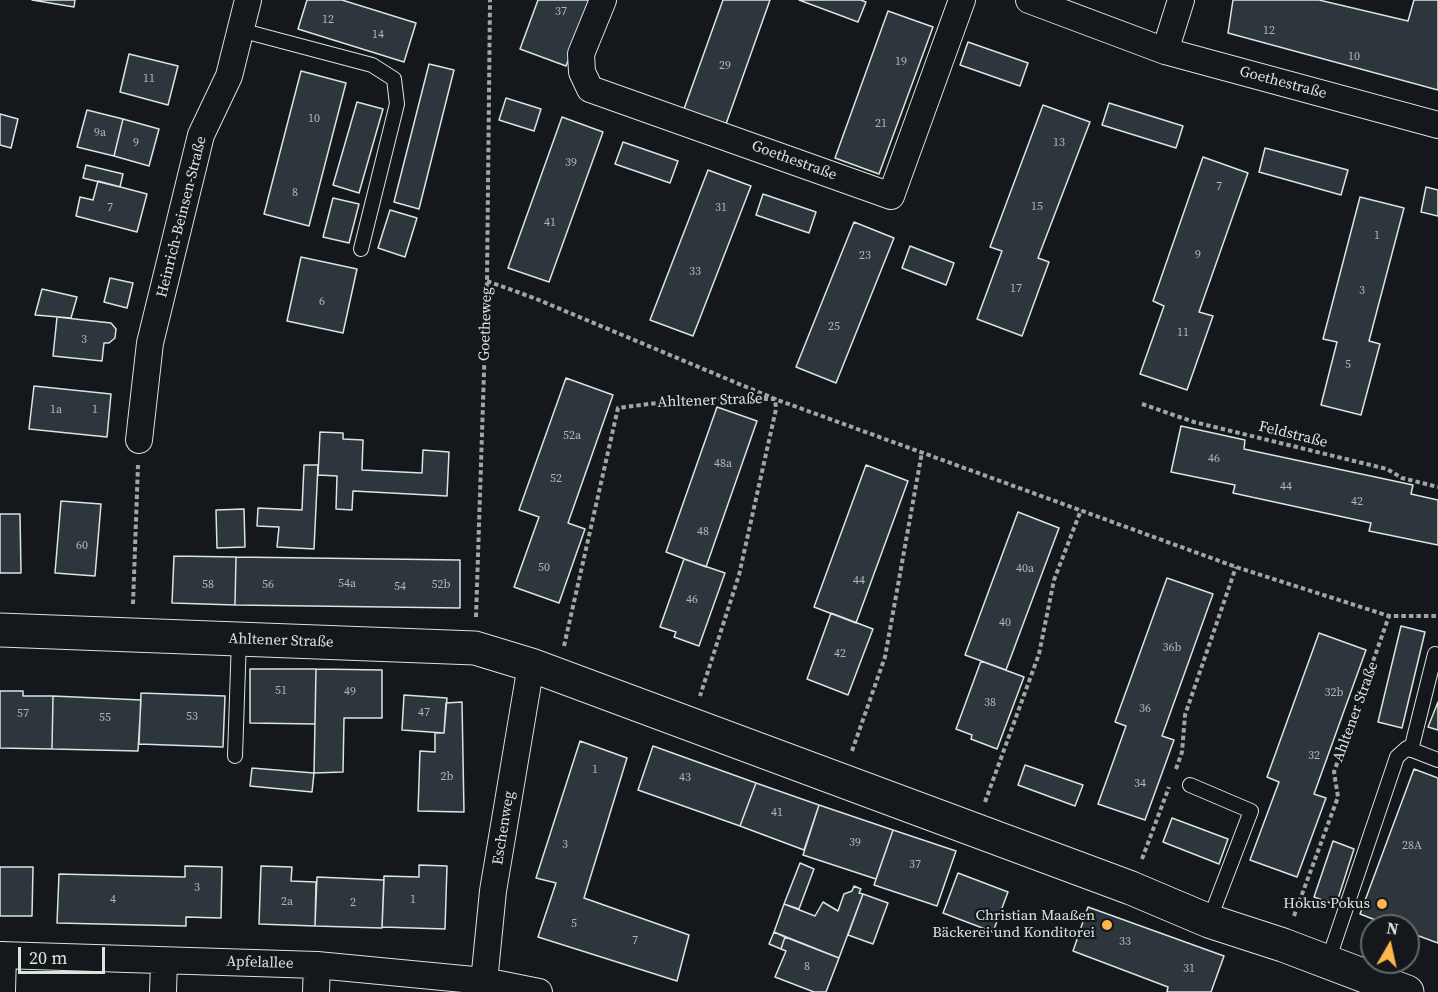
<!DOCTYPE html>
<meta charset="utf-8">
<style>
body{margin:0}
#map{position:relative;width:1438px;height:992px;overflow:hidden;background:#14181c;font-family:"Source Serif 4",serif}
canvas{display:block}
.north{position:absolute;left:1360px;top:914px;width:60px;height:60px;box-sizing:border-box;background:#14181c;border:2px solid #626a69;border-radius:50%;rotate:9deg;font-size:16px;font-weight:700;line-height:24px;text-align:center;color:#d8e6dc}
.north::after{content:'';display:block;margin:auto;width:21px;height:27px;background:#ffb74d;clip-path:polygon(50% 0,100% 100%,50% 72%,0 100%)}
.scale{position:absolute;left:18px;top:947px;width:87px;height:27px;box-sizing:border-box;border:3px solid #d8e6dc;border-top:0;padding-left:8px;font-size:18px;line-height:21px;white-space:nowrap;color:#d8e6dc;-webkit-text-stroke:4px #14181c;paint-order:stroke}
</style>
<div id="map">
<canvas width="1438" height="992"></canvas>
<div class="north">N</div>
<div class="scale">20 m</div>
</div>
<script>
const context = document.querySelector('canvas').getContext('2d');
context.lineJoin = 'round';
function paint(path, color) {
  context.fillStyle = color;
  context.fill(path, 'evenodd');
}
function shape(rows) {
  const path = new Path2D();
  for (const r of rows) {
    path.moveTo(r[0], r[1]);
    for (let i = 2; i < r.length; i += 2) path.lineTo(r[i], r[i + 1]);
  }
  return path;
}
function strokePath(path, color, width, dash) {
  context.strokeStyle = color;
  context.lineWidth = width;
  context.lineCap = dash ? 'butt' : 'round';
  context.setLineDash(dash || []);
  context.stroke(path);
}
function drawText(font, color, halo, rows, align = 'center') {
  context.font = font + ' "Source Serif 4",serif';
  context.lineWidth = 4.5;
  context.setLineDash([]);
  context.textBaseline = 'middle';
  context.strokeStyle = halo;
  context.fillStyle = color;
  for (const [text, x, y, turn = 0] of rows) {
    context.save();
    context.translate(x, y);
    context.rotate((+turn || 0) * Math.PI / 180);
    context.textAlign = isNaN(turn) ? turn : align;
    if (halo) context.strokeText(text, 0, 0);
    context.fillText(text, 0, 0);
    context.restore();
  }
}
const building = shape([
 [32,0,75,0,74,7,32,0],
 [307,0,342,0,416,23,404,62,298,29,307,0],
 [538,0,591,0,566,66,520,49,538,0],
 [723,0,770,0,726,124,684,109,723,0],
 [799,0,861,0,866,2,858,22,799,0],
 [1233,0,1319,0,1408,21,1414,0,1438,0,1438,90,1228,33,1233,0],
 [888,11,933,27,879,174,835,158,888,11],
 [968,42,1028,63,1020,86,960,65,968,42],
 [129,54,178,66,168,105,120,92,129,54],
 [429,64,454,70,419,209,394,202,429,64],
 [301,71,346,83,309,226,264,214,301,71],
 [506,98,541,109,534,131,499,120,506,98],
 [357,102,383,109,359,193,333,185,357,102],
 [1109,103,1183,126,1176,148,1102,125,1109,103],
 [1043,105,1090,122,1038,258,1049,262,1022,336,977,319,1002,251,990,247,1043,105],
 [87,110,123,119,114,156,77,147,87,110],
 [0,114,18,119,11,148,0,145,0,114],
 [562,117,603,132,549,282,508,268,562,117],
 [123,119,159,129,149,166,114,156,123,119],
 [623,142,678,161,670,183,615,164,623,142],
 [1265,148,1348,170,1341,195,1259,172,1265,148],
 [1203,157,1248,173,1199,312,1213,316,1187,390,1140,374,1164,306,1153,301,1203,157],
 [86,165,123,174,120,187,83,178,86,165],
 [708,170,751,186,693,336,650,320,708,170],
 [98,181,147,194,137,232,76,216,80,197,93,200,98,181],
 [1426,187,1438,190,1438,216,1421,212,1426,187],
 [763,194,816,212,809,233,756,215,763,194],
 [1360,197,1404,208,1369,341,1380,344,1361,415,1321,405,1337,342,1323,339,1360,197],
 [333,198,359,204,349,243,323,237,333,198],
 [390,210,417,218,405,257,378,248,390,210],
 [854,222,894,238,836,383,796,367,854,222],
 [910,246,954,263,946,285,902,268,910,246],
 [301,257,357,269,343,333,287,321,301,257],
 [110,278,133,283,127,308,104,302,110,278],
 [42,289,77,297,71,318,35,315,42,289],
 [57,317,111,323,116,329,115,338,109,343,104,343,102,361,53,356,57,317],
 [566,378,613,395,568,523,585,529,559,603,514,587,539,517,519,510,566,378],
 [34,386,111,394,107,437,29,429,34,386],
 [717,407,757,421,706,567,666,552,717,407],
 [1181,426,1245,440,1244,449,1413,485,1411,494,1438,500,1438,545,1369,531,1371,523,1233,493,1235,485,1171,472,1181,426],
 [320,432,343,433,343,439,363,440,362,470,422,473,423,450,449,452,447,496,353,491,352,510,336,509,337,476,318,475,320,432],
 [304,465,318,465,314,549,277,547,279,527,257,526,258,508,302,510,304,465],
 [866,465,908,481,856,623,814,607,866,465],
 [61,501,101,504,95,576,55,573,61,501],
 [244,509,245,547,217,548,216,510,244,509],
 [1018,512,1059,528,1006,670,965,655,1018,512],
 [0,514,20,514,21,573,0,573,0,514],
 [174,556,236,557,235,605,172,603,174,556],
 [236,557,460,560,460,608,235,605,236,557],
 [684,559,725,573,699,646,674,637,676,632,660,627,684,559],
 [1167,578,1213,594,1162,736,1174,740,1145,820,1098,804,1126,726,1115,722,1167,578],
 [831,613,873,629,848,695,807,679,831,613],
 [1401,626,1425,632,1402,728,1378,722,1401,626],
 [1319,633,1366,650,1314,794,1326,798,1297,877,1250,860,1279,782,1267,777,1319,633],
 [981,661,1024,677,997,749,971,739,972,735,956,729,981,661],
 [250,669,316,669,315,724,250,723,250,669],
 [316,669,382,670,382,718,344,718,343,772,314,773,316,669],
 [0,691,23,691,23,696,53,696,52,749,0,748,0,691],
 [141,693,225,696,223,747,139,744,141,693],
 [404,695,447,698,444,733,402,730,404,695],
 [53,696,141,700,138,751,52,749,53,696],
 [462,702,464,812,418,811,420,751,435,752,435,733,444,733,446,703,462,702],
 [1438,702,1438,730,1428,727,1438,702],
 [580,741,627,758,584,898,689,935,677,981,538,937,556,883,536,878,580,741],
 [653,746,756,783,740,826,638,790,653,746],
 [1025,765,1083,785,1075,806,1018,785,1025,765],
 [252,768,314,773,312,792,250,786,252,768],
 [1414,769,1438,778,1438,943,1408,932,1408,926,1391,926,1360,914,1414,769],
 [756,783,819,805,804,850,740,826,756,783],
 [819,805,893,830,876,879,803,855,819,805],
 [1172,818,1228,839,1219,864,1163,842,1172,818],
 [893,830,956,851,937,906,874,885,893,830],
 [1333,841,1354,849,1336,905,1314,897,1333,841],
 [800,863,814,869,799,909,784,904,800,863],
 [419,865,447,866,445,929,382,927,384,876,419,877,419,865],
 [185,866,222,867,221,918,186,917,186,926,57,923,59,874,185,877,185,866],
 [261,866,292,867,291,881,316,882,315,926,259,924,261,866],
 [0,867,33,867,32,916,0,916,0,867],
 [958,873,1008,892,993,932,943,913,958,873],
 [317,877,384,880,382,928,315,926,317,877],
 [854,886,861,889,859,893,863,894,839,958,774,932,784,904,815,916,823,902,838,911,844,894,852,891,854,886],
 [863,894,888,903,873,944,848,935,863,894],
 [1088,907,1224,956,1211,992,1167,992,1168,987,1073,951,1088,907],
 [774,932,785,937,781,949,769,944,774,932],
 [785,937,839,958,826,992,814,992,775,977,786,951,781,949,785,937]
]);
const path = shape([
 [487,281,534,298,775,399,1236,567,1389,616,1438,616],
 [1142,404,1194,422,1387,469,1402,478,1438,487],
 [133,604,138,465],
 [476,617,487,281,490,0],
 [564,646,618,408,680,400,775,399,776,409,739,575,700,696],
 [852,751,885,657,922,452],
 [1176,769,1182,752,1185,715,1236,567],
 [985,802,1039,654,1054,580,1081,510],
 [1142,859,1169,787],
 [1294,916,1338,797,1334,772,1389,616]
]);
const service = shape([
 [240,30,372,65,394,79,397,104,361,249],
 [1411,750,1435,654],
 [235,756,239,639],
 [1190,785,1251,811,1209,921],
 [1328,961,1397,757,1407,748,1438,760]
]);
const minor = shape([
 [603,0,581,54,582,72,590,89,891,196,962,0],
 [1029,0,1165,51,1438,125],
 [1165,51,1181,0],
 [139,440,150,343,201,135,229,76,248,0],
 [0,955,317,965,484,981,539,992],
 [2,992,3,955],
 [163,992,164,961],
 [316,992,317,965],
 [483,992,493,891,531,665]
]);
const secondary = shape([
 [0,630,475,648,531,665,1131,888,1209,921,1283,945,1407,992]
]);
const markers = [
 [1382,904,6,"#ffb74d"],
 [1107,925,6,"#ffb74d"]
];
const numberNames = [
 ["37",561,12],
 ["12",328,20],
 ["12",1269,31],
 ["14",378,35],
 ["10",1354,57],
 ["19",901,62],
 ["29",725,66],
 ["11",149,79],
 ["10",314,119],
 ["21",881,124],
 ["9a",100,133],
 ["9",136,143],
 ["13",1059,143],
 ["39",571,163],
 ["7",1219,187],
 ["8",295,193],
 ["15",1037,207],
 ["7",110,208],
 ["31",721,208],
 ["41",550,223],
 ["1",1377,236],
 ["9",1198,255],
 ["23",865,256],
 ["33",695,272],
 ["17",1016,289],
 ["3",1362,291],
 ["6",322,302],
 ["25",834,327],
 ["11",1183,333],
 ["3",84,340],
 ["5",1348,365],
 ["1a",56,410],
 ["1",95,410],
 ["52a",572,436],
 ["46",1214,459],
 ["48a",723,464],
 ["52",556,479],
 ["44",1286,487],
 ["42",1357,502],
 ["48",703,532],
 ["60",82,546],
 ["50",544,568],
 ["40a",1025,569],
 ["44",859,581],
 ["54a",347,584],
 ["58",208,585],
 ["56",268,585],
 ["52b",441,585],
 ["54",400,587],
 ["46",692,600],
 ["40",1005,623],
 ["36b",1172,648],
 ["42",840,654],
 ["51",281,691],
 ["49",350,692],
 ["32b",1334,693],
 ["38",990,703],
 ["36",1145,709],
 ["47",424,713],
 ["57",23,714],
 ["53",192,717],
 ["55",105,718],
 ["32",1314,756],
 ["1",595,770],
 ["2b",447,777],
 ["43",685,778],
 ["34",1140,784],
 ["41",777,813],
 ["39",855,843],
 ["3",565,845],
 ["28A",1412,846],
 ["37",915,865],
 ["3",197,888],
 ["4",113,900],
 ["1",413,900],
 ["2a",287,902],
 ["2",353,903],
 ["5",574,924],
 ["7",635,941],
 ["33",1125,942],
 ["8",807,967],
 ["31",1189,969]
];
const streetNames = [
 ["Goethestraße",1283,83,15],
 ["Goethestraße",794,161,20],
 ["Heinrich-Beinsen-Straße",182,217,-76],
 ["Goetheweg",486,324,-88],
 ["Ahltener Straße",710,401,-2],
 ["Feldstraße",1293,435,14],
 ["Ahltener Straße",281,641,2],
 ["Ahltener Straße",1356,712,-70],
 ["Eschenweg",504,828,-81],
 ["Apfelallee",260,963,2]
];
const poiNames = [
 ["Hokus Pokus",1370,904],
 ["Christian Maaßen",1095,916],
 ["Bäckerei und Konditorei",1095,933]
];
paint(building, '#2c363c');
strokePath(building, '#d8e6dc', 1.5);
strokePath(service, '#d8e6dc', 16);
strokePath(minor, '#d8e6dc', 28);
strokePath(secondary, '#d8e6dc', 35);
strokePath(path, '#9da8a2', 4, [4.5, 3]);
strokePath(service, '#14181c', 14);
strokePath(minor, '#14181c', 26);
strokePath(secondary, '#14181c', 33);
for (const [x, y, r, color] of markers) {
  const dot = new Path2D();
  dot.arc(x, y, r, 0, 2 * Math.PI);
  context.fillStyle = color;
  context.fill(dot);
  strokePath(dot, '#14181c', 2);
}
drawText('12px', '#adbab4', null, numberNames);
drawText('15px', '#d8e6dc', '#14181c', streetNames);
drawText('15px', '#d8e6dc', '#14181c', poiNames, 'right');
</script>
